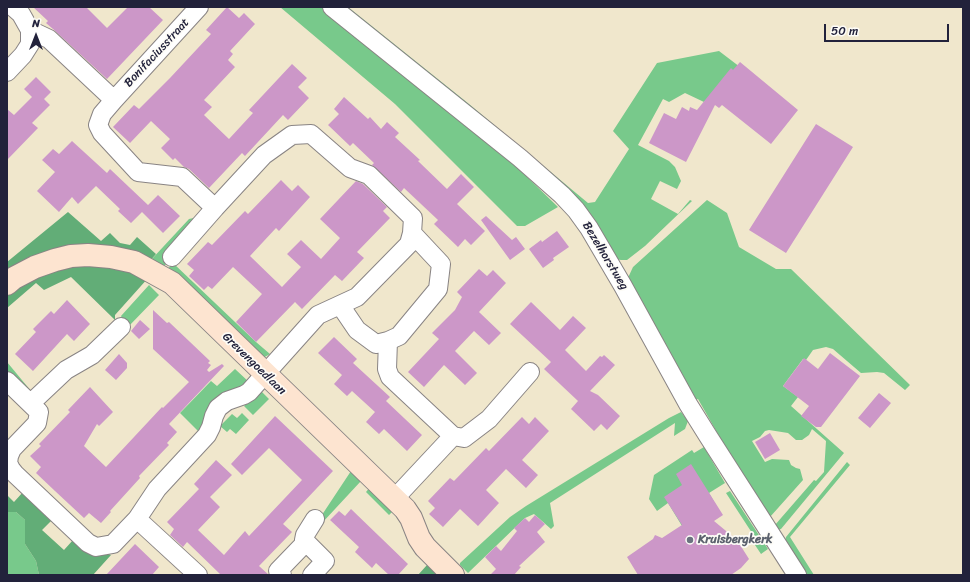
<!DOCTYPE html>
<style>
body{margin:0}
#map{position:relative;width:970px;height:582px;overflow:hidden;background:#f0e7cc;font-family:Sriracha,sans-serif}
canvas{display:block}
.frame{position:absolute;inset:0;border:8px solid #22223b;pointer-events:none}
.north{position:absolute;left:16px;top:16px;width:40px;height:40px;-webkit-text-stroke:3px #fdfcf7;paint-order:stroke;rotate:0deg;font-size:11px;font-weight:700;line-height:16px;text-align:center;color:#22223b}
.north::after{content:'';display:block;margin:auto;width:14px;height:18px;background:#22223b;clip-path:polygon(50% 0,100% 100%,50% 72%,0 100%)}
.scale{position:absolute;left:824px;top:24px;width:125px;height:18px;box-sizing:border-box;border:2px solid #22223b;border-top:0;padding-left:5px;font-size:12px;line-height:14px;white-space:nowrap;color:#22223b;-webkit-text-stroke:3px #fdfcf7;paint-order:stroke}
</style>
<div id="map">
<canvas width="970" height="582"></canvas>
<div class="frame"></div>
<div class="north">N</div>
<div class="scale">50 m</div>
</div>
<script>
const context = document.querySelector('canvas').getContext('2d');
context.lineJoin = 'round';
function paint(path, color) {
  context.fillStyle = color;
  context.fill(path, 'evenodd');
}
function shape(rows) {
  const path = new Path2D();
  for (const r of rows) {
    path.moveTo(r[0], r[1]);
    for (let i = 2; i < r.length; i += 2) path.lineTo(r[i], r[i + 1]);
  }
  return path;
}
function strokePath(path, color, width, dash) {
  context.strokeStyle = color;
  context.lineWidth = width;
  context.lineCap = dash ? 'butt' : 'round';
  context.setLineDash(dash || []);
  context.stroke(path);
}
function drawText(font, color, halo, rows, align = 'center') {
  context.font = font + ' Sriracha,sans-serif';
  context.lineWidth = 3.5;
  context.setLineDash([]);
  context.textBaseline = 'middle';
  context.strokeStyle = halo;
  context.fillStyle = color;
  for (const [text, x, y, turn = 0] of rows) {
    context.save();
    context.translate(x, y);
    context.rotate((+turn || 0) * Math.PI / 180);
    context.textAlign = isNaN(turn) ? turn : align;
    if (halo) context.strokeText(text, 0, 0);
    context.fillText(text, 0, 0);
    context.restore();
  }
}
const green = shape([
 [280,7,323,7,466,124,522,172,558,207,525,226,517,226,395,104],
 [342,7,348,7,469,104,588,203,595,202,629,149,613,131,657,63,719,51,740,67,704,102,685,93,669,102,663,99,638,145,669,161,675,167,681,181,677,189,660,181,651,199,678,214,690,200,692,201,645,246,627,260,621,260,615,259,592,220],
 [707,200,727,213,739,247,776,269,791,269,910,385,905,390,884,373,877,372,861,373,833,349,826,347,813,350,806,360,803,359,783,386,798,397,791,406,844,453,781,529,775,531,775,525,814,480,816,481,824,472,826,441,812,429,809,435,802,440,796,440,788,433,769,430,765,431,760,437,752,441,765,462,772,459,789,460,791,465,796,468,800,469,803,480,770,517,719,436,698,399,693,401,627,280,633,267],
 [198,217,170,260,162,268,150,261,189,219],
 [173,263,256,342,270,354,263,358,166,271],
 [149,285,159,295,127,328,121,316],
 [7,362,31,391,22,389,7,371],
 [235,369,249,382,198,431,180,413,211,381,217,386],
 [260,390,269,399,253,415,244,406],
 [681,412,688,421,685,429,674,436,675,423,550,503,554,526,551,529,534,514,525,518,468,573,460,565,460,563,510,517,526,506,669,418],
 [242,413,249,420,236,434,230,429,227,432,220,426,232,414,237,418],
 [704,447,725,483,709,493,717,507,682,526,668,503,657,511,649,499,654,475,692,450,694,453],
 [847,462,850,465,790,537,814,575,805,575,784,544,786,537],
 [351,471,361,481,309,537,308,536],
 [371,486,395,509,389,515,366,492],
 [730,491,768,549,761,554,751,539,754,536,726,493],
 [7,512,16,512,25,520,25,544,36,561,39,575,7,575]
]);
const forest = shape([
 [68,212,101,241,110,233,120,243,130,245,137,237,156,254,150,261,131,253,7,276,7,262],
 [89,261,149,277,115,315,115,320,71,277,44,290,36,283,7,308,7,293,34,276],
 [23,492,52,520,42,530,64,550,73,540,111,555,93,575,39,575,36,561,25,544,25,520,16,512,7,512,7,495,14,502],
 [427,565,439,575,418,575]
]);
const building = shape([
 [33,7,86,7,107,28,128,7,149,7,163,20,107,79,53,29,46,23,48,21],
 [227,7,239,18,244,13,255,24,230,51,233,54,228,60,235,67,204,100,212,107,204,115,229,139,253,113,249,110,292,64,307,78,298,87,309,98,288,120,283,115,245,156,242,153,209,188,189,169,184,167,175,158,173,160,161,148,170,139,151,121,130,143,113,127,134,105,139,109,170,78,211,34,206,30],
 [740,62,798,110,771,144,722,105,719,108,715,105,686,162,649,143,664,113,676,119,682,107,689,111,690,107,697,110,731,68,733,70],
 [36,77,51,92,44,99,50,105,32,123,38,128,7,160,7,109,14,115,32,97,24,89],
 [344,97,368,119,370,117,381,129,387,122,399,133,395,137,420,160,418,161,447,189,461,174,474,187,457,204,485,231,471,245,465,239,458,247,434,224,438,220,404,188,401,192,372,165,374,163,353,143,350,146,328,125,339,114,334,109],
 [816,124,853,147,786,253,749,230],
 [72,141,107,173,110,169,148,205,158,195,180,216,163,233,142,212,131,223,118,211,120,209,96,186,78,204,72,197,59,212,37,191,55,172,42,160,53,149,59,154],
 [281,180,292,191,298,185,310,197,279,231,276,228,250,256,282,287,301,267,287,254,301,240,321,259,340,238,320,219,356,181,363,184,387,207,383,211,390,218,357,252,364,258,342,281,335,275,302,309,295,302,256,342,236,322,262,294,233,267,212,289,208,286,204,290,189,276,194,270,187,264,208,242,212,245,245,211,248,214],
 [486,216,512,240,516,237,525,249,510,260,481,220],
 [557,231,569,247,553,258,554,260,543,268,529,249,541,240,542,242],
 [479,269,487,276,493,270,506,283,479,312,501,333,489,345,474,331,455,351,477,373,465,385,444,365,424,387,408,372,439,339,432,333,455,310,462,297,457,292],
 [67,300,90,324,74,341,67,334,33,371,15,354,36,332,33,329,51,311,54,314],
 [531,302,560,330,573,316,586,328,565,350,586,371,600,356,602,357,604,355,615,365,590,391,598,395,620,416,607,430,601,424,594,431,571,409,578,401,544,369,551,362,510,324],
 [153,310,167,323,169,322,210,361,208,363,211,365,207,370,209,372,222,364,224,366,169,424,177,432,167,443,169,445,139,476,140,478,110,511,111,512,101,523,89,513,84,518,55,491,36,473,41,467,30,456,41,446,39,444,70,412,68,410,90,387,113,412,99,426,97,424,84,446,106,467,162,407,163,408,189,382,153,349],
 [140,320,150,329,139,339,131,331],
 [334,337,357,359,353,363,390,397,386,401,422,435,407,451,384,429,379,434,366,422,375,412,352,391,347,396,334,384,342,375,318,353],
 [830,353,860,376,821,427,816,427,801,416,809,406,783,386,804,358,818,369],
 [119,354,127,363,127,368,116,380,105,370],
 [879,393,891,403,870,428,858,418],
 [275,416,333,471,283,524,292,532,259,566,269,575,221,575,187,542,183,547,170,535,174,529,167,522,199,489,194,484,216,460,232,475,210,497,220,507,198,530,224,555,245,531,249,536,302,480,269,448,242,475,231,464],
 [522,417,529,424,535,417,549,431,522,460,538,475,526,488,506,469,486,490,499,503,478,526,460,509,443,527,429,514,435,508,428,501,450,478,454,481,486,448,489,451],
 [770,433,780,450,765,459,755,442],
 [691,464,723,515,714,521,737,540,749,559,741,568,731,575,638,575,627,557,653,539,655,535,662,538,682,525,664,497,682,485,676,474],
 [351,509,408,564,398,575,389,575,376,563,372,568,355,552,359,547,330,520,339,511,345,516],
 [535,515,545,524,537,532,545,542,519,566,521,567,514,575,490,575,496,569,485,557,496,546,501,551,517,531,514,528,525,518,529,522],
 [135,544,159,567,152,575,106,575]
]);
const street = shape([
 [13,7,21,14,30,30,49,39,114,100,102,114,98,125,102,133,138,172,182,177,215,208,172,257],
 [332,7,520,158,562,195,576,210,589,228,623,286,688,404,708,436,797,575],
 [7,72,23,55,30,44,30,30],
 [114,100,199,7],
 [215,208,264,155,292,135,311,134,350,168,369,175,413,218,412,233,441,264,438,289,399,336,388,341,387,369,390,377,453,436,395,498],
 [340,305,357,330,376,344,388,341],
 [7,381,39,412,37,423,12,449,9,456,8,463,11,469,15,474,88,543,96,547,113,544,137,519,157,489,207,435,211,427,214,416,218,408,227,401,244,395,249,392,318,315,357,297,409,244,412,233],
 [31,403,66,370,92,355,121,327],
 [453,436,464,438,489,419,530,372],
 [137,519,198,575],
 [282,575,278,571,306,542],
 [312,575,325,561,304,540,305,535,315,519]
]);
const secondary = shape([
 [7,284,14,278,35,267,55,260,71,256,88,255,111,257,134,262,172,283,405,509,411,518,419,538,425,547,453,575]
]);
const markers = [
 [690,540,4,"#6b7280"]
];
const streetNames = [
 ["Bonifaciusstraat",157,53,-47],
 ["Bezelhorstweg",605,256,59],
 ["Grevengoedlaan",254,364,44]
];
const worshipNames = [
 ["Kruisbergkerk",698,540]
];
paint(green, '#78c98b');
paint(forest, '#62ad77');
paint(building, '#cc97c8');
strokePath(street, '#898484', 20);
strokePath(secondary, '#898484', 24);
strokePath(street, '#fff', 18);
strokePath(secondary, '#fde4d0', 22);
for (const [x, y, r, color] of markers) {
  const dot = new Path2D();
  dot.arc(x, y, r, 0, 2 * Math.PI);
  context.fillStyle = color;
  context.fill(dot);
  strokePath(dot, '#fdfcf7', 1.5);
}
drawText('12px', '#22223b', '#fdfcf7', streetNames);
drawText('bold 12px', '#5b616d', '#fdfcf7', worshipNames, 'left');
</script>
